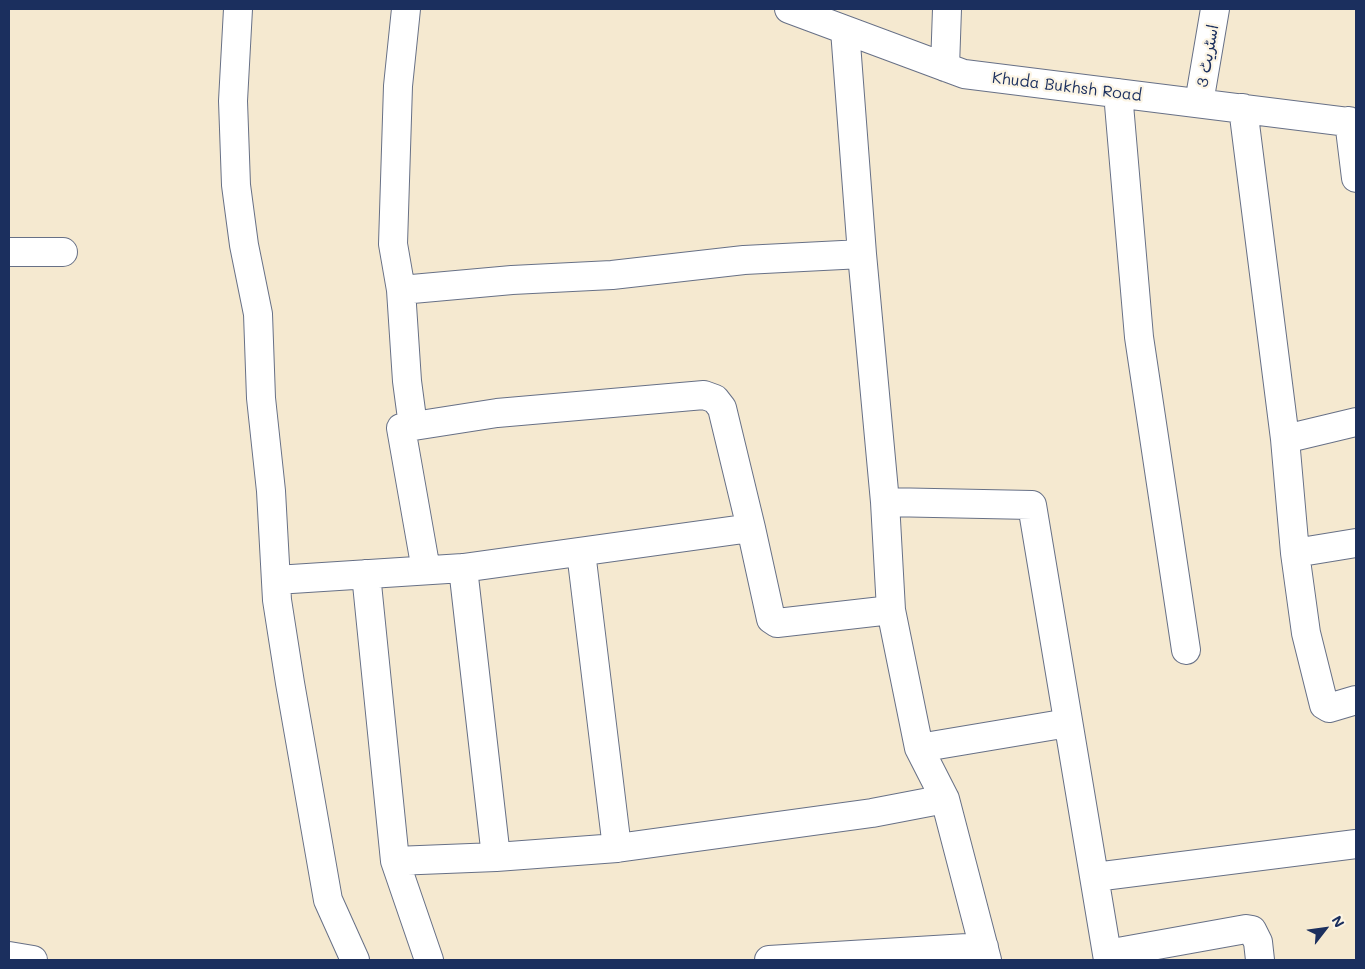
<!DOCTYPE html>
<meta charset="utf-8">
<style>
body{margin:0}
#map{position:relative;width:1365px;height:969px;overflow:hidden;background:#f5e9d0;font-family:Mali,sans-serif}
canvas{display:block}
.frame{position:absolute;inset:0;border:10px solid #1b2f5e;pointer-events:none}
.north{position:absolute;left:1300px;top:904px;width:50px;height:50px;-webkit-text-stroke:4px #fcf5e5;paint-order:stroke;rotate:60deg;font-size:14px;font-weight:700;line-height:20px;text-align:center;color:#1b2f5e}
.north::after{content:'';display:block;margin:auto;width:18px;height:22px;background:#1b2f5e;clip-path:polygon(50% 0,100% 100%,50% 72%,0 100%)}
</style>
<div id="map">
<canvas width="1365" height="969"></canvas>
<div class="frame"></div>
<div class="north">N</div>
</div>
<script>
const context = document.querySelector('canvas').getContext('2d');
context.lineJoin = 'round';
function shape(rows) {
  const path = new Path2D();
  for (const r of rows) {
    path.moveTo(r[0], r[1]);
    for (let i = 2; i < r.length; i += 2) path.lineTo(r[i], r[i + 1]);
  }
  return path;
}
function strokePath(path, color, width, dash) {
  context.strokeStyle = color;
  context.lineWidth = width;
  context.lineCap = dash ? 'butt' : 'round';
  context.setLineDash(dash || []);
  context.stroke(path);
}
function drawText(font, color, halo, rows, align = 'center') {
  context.font = font + ' Mali,"Playpen Sans Arabic",sans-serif';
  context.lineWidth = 4.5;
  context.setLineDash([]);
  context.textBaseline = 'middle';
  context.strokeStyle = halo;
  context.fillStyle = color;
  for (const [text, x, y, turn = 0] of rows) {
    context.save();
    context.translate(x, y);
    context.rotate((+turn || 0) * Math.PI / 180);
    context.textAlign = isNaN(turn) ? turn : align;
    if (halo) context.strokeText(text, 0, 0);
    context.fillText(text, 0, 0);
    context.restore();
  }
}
const minor = shape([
 [238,9,233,101,236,185,244,245,258,314,261,398,271,491,277,600,290,683,328,900,355,960],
 [406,9,398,86,393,244,401,290,407,381,413,426],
 [789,9,964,74,1356,123],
 [845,30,862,254,885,502,891,610,919,748,945,799,987,960],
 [945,67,947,9],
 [1118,93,1139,337,1186,650],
 [1199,103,1215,9],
 [1243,108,1285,439,1295,553,1306,633,1324,705,1329,708,1356,700],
 [1349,121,1356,178],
 [9,252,63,252],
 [401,290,512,280,612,275,744,260,862,254],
 [1285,439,1356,422],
 [885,502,1032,505,1108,960],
 [581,552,617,848],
 [1295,553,1356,543],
 [463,568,496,857],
 [426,570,401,428,497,413,704,395,715,399,722,408,751,528,771,619,777,623,891,610],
 [366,574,395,861,429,960],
 [276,580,463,568,751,528],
 [919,748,1068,723],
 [395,861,496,857,617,848,872,813,945,799],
 [1095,877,1356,844],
 [1107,954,1246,929,1252,930,1258,942,1260,960],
 [9,956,33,960],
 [769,960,984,947]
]);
const streetNames = [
 ["اسٹریٹ 3",1208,56,-80],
 ["Khuda Bukhsh Road",1067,87,7]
];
strokePath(minor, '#677086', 30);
strokePath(minor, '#fff', 28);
drawText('16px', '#1b2f5e', '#fcf5e5', streetNames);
</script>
